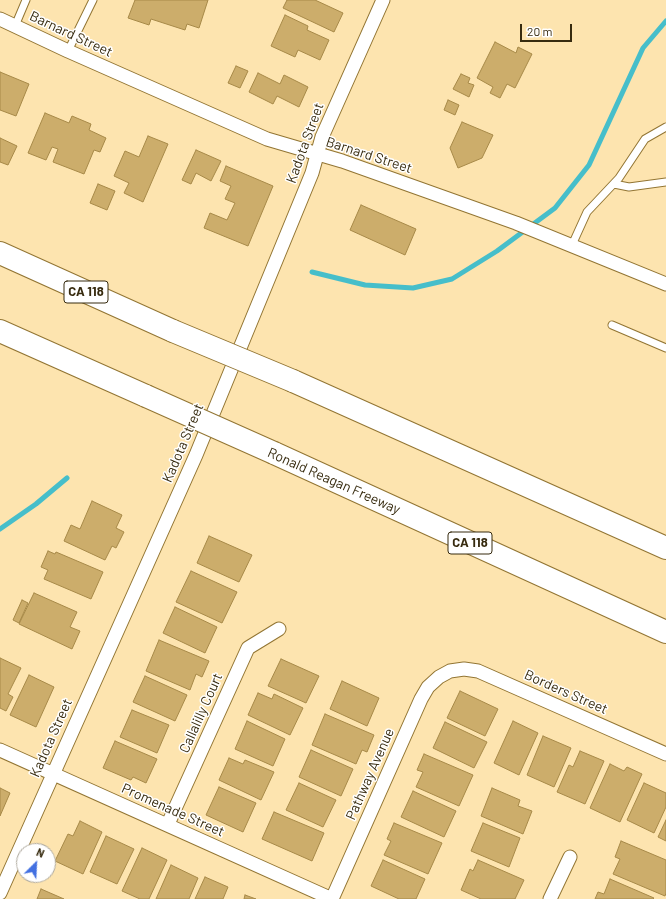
<!DOCTYPE html>
<style>
body{margin:0}
#map{position:relative;width:666px;height:899px;overflow:hidden;background:#fde4af;font-family:Barlow,sans-serif}
canvas{display:block}
.north{position:absolute;left:16px;top:843px;width:40px;height:40px;box-sizing:border-box;background:#fff;border:1px solid #afaa9f;border-radius:50%;rotate:24deg;font-size:11px;font-weight:700;line-height:16px;text-align:center;color:#372b0f}
.north::after{content:'';display:block;margin:auto;width:14px;height:18px;background:#4270e1;clip-path:polygon(50% 0,100% 100%,50% 72%,0 100%)}
.scale{position:absolute;left:520px;top:24px;width:52px;height:18px;box-sizing:border-box;border:2px solid #372b0f;border-top:0;padding-left:5px;font-size:12px;line-height:14px;white-space:nowrap;color:#372b0f;-webkit-text-stroke:3px #fff;paint-order:stroke}
</style>
<div id="map">
<canvas width="666" height="899"></canvas>
<div class="north">N</div>
<div class="scale">20 m</div>
</div>
<script>
const context = document.querySelector('canvas').getContext('2d');
context.lineJoin = 'round';
function shape(rows) {
  const path = new Path2D();
  for (const r of rows) {
    path.moveTo(r[0], r[1]);
    for (let i = 2; i < r.length; i += 2) path.lineTo(r[i], r[i + 1]);
  }
  return path;
}
function strokePath(path, color, width, dash) {
  context.strokeStyle = color;
  context.lineWidth = width;
  context.lineCap = dash ? 'butt' : 'round';
  context.setLineDash(dash || []);
  context.stroke(path);
}
function paint(path, color) {
  context.fillStyle = color;
  context.fill(path, 'evenodd');
}
function drawText(font, color, halo, rows, align = 'center') {
  context.font = font + ' Barlow,sans-serif';
  context.lineWidth = 3;
  context.setLineDash([]);
  context.textBaseline = 'middle';
  context.strokeStyle = halo;
  context.fillStyle = color;
  for (const [text, x, y, turn = 0] of rows) {
    context.save();
    context.translate(x, y);
    context.rotate((+turn || 0) * Math.PI / 180);
    context.textAlign = isNaN(turn) ? turn : align;
    if (halo) context.strokeText(text, 0, 0);
    context.fillText(text, 0, 0);
    context.restore();
  }
}
const stream = shape([
 [312,272,365,285,413,288,452,279,497,251,555,208,589,165,643,48,666,21],
 [0,529,36,504,67,478]
]);
const building = shape([
 [135,0,208,0,199,28,187,24,185,30,151,19,149,25,128,18,135,0],
 [287,0,315,0,343,13,334,32,283,8,287,0],
 [285,15,308,26,307,30,329,40,320,60,298,50,295,57,271,46,285,15],
 [495,42,516,53,518,47,532,54,515,88,507,84,500,98,490,93,493,87,477,78,495,42],
 [236,66,248,71,240,88,228,83,236,66],
 [0,72,29,84,16,116,0,110,0,72],
 [258,73,280,84,284,75,308,87,299,107,277,96,273,104,249,92,258,73],
 [461,74,470,78,468,83,474,85,469,97,453,89,461,74],
 [448,100,459,105,455,115,444,110,448,100],
 [45,113,69,123,72,116,91,124,89,130,106,138,100,152,94,150,84,174,53,162,58,149,52,147,46,160,28,153,45,113],
 [462,122,493,135,482,158,458,168,450,148,462,122],
 [148,136,168,144,143,202,124,193,129,183,114,176,125,151,139,157,148,136],
 [0,138,17,146,8,165,0,162,0,138],
 [196,150,221,161,211,181,196,173,191,184,182,180,196,150],
 [226,166,273,186,248,246,204,228,210,213,227,220,235,203,225,199,231,186,220,181,226,166],
 [98,184,115,191,107,210,90,203,98,184],
 [361,205,416,229,405,255,350,230,361,205],
 [92,501,122,515,116,528,124,532,116,548,112,546,105,560,64,541,71,525,80,529,92,501],
 [209,536,252,555,239,582,197,563,209,536],
 [48,551,55,554,56,552,103,572,91,599,44,579,48,570,41,567,48,551],
 [191,571,237,592,222,623,176,602,191,571],
 [34,593,77,612,70,627,80,631,72,649,19,624,34,593],
 [22,600,28,603,19,623,13,620,22,600],
 [175,607,217,627,205,653,163,633,175,607],
 [159,640,209,661,202,677,196,674,190,690,146,671,159,640],
 [0,658,21,668,8,694,13,697,6,711,0,708,0,658],
 [281,659,319,676,306,703,268,686,281,659],
 [29,675,54,687,36,727,10,715,29,675],
 [145,676,187,695,175,721,133,702,145,676],
 [342,681,379,698,367,726,330,709,342,681],
 [460,691,498,709,485,736,447,718,460,691],
 [258,693,272,699,274,694,303,708,290,735,248,715,258,693],
 [132,710,169,725,157,753,120,737,132,710],
 [325,714,374,735,367,752,362,750,356,764,312,745,325,714],
 [247,721,285,739,273,766,235,749,247,721],
 [513,721,538,733,519,775,494,763,513,721],
 [445,722,487,742,474,768,433,748,445,722],
 [543,736,571,748,554,787,527,775,543,736],
 [115,741,157,759,146,783,133,777,131,780,103,768,115,741],
 [311,750,353,769,341,796,299,777,311,750],
 [580,751,604,761,585,804,557,792,569,765,573,767,580,751],
 [424,754,473,775,459,806,416,787,423,772,417,770,424,754],
 [229,758,243,764,245,760,274,772,261,800,219,780,229,758],
 [610,764,624,771,627,767,642,774,620,822,590,808,610,764],
 [299,783,336,800,323,827,286,810,299,783],
 [644,783,666,793,666,807,654,833,627,820,644,783],
 [219,787,256,803,243,832,206,815,219,787],
 [0,788,10,793,0,816,0,788],
 [492,788,520,800,518,806,532,811,523,834,481,816,492,788],
 [413,791,456,811,444,837,401,817,413,791],
 [274,812,324,833,312,861,262,839,274,812],
 [666,820,666,841,658,837,666,820],
 [80,821,102,832,83,874,55,861,68,834,73,836,80,821],
 [394,823,442,843,428,874,384,855,391,841,387,839,394,823],
 [483,823,520,838,509,867,471,851,483,823],
 [106,836,134,849,117,884,90,872,106,836],
 [621,841,666,860,666,893,665,896,613,874,620,859,615,857,621,841],
 [142,848,167,860,149,899,140,899,122,891,142,848],
 [383,860,425,879,416,899,399,899,371,886,383,860],
 [478,860,524,880,515,899,481,899,461,890,470,869,473,871,478,860],
 [171,865,198,878,189,899,156,899,171,865],
 [205,877,228,887,223,899,195,899,205,877],
 [610,879,654,898,653,899,595,899,598,892,604,894,610,879],
 [41,889,64,899,37,899,41,889],
 [245,895,256,899,244,899,245,895]
]);
const service = shape([
 [15,26,26,0],
 [68,51,93,0],
 [614,184,629,187,666,182],
 [572,245,587,212,619,178,645,139,666,127],
 [612,325,666,348]
]);
const minor = shape([
 [0,19,68,51,267,139,342,161,516,223,666,284],
 [0,750,332,899],
 [168,824,248,648,279,629],
 [0,893,196,455,312,173,322,137,383,0],
 [332,899,421,699,428,687,439,677,450,671,464,669,478,671,666,754],
 [550,899,570,857]
]);
const motorway = shape([
 [0,253,173,331],
 [0,331,146,396],
 [293,381,666,548],
 [274,453,666,632]
]);
const motorwayBridge = shape([
 [173,331,293,381],
 [146,396,274,453]
]);
const shields = [
 [86,292,44],
 [470,543,44]
];
const shieldNames = [
 ["CA 118",86,292],
 ["CA 118",470,543]
];
const streetNames = [
 ["Barnard Street",71,34,25],
 ["Kadota Street",305,143,-70],
 ["Barnard Street",369,155,18],
 ["Kadota Street",183,443,-67],
 ["Ronald Reagan Freeway",334,481,24],
 ["Borders Street",566,692,24],
 ["Callalilly Court",201,713,-66],
 ["Kadota Street",51,738,-66],
 ["Pathway Avenue",370,774,-66],
 ["Promenade Street",173,810,24]
];
strokePath(stream, '#46beca', 5);
paint(building, '#ccad6b');
strokePath(building, '#a78948', 1);
strokePath(service, '#927533', 9);
strokePath(minor, '#927533', 15);
strokePath(motorway, '#927533', 24);
strokePath(service, '#fff', 7);
strokePath(minor, '#fff', 13);
strokePath(motorway, '#fff', 22);
strokePath(motorwayBridge, '#927533', 24, []);
strokePath(motorwayBridge, '#fff', 22);
for (const [x, y, w] of shields) {
  const box = new Path2D();
  box.roundRect(x - w / 2, y - 11, w, 22, 3);
  context.fillStyle = '#fff';
  context.fill(box);
  strokePath(box, '#372b0f', 1);
}
drawText('bold 13px', '#372b0f', null, shieldNames);
drawText('14px', '#372b0f', '#fff', streetNames);
</script>
